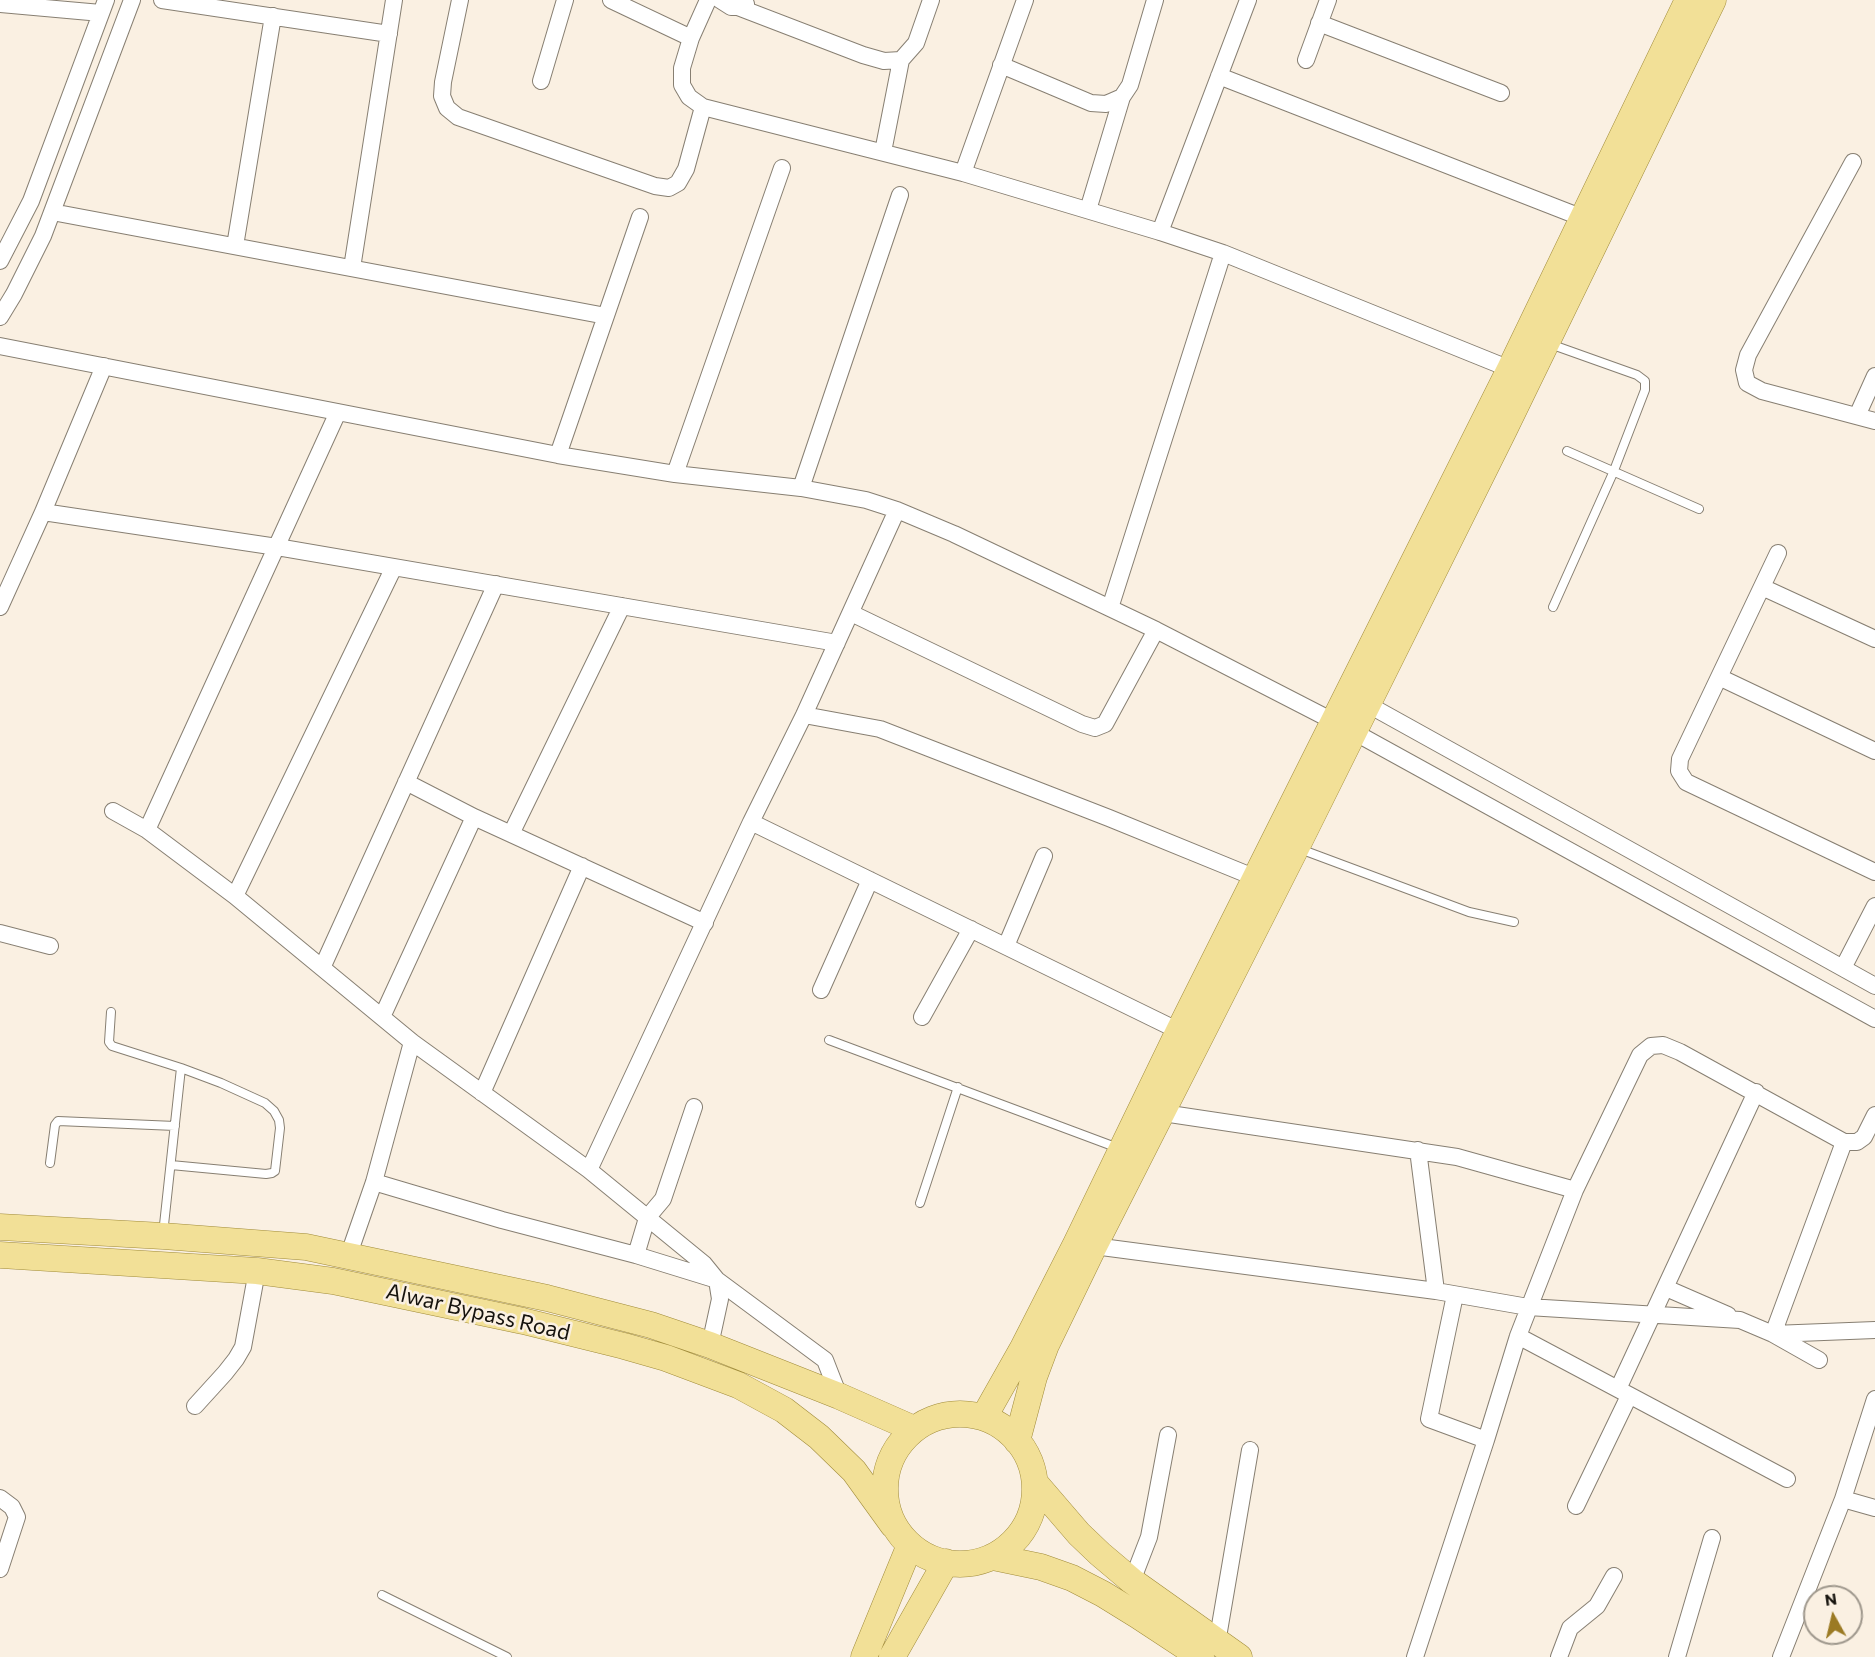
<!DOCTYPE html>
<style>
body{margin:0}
#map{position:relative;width:1875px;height:1657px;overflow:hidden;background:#faf0e2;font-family:Commissioner,sans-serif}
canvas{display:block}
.north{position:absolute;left:1803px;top:1585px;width:60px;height:60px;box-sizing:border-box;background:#faf0e2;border:2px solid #9f988d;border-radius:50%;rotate:352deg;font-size:16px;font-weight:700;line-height:24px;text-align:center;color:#16130e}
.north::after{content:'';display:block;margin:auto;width:21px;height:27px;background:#9b7a24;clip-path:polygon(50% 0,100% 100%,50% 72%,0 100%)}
</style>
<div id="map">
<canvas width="1875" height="1657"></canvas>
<div class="north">N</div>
</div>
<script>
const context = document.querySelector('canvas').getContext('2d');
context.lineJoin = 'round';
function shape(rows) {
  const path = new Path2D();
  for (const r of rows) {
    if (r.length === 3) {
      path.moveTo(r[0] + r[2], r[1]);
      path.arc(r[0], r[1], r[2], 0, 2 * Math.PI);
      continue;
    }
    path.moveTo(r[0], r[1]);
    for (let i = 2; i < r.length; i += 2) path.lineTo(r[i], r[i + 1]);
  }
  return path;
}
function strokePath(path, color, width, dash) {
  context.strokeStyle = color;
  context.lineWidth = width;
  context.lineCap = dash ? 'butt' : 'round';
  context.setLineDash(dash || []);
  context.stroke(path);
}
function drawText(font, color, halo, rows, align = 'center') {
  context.font = font + ' Commissioner,sans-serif';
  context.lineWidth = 5;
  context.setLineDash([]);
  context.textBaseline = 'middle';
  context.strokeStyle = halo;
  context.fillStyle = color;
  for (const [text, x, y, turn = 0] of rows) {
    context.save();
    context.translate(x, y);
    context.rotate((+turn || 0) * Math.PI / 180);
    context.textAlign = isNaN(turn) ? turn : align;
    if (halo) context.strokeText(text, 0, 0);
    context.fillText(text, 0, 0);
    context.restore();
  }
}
const lane = shape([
 [1550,344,1637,375,1645,381,1645,390,1613,473,1553,607],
 [1567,451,1699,509],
 [1300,849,1469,912,1514,922],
 [111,1012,109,1042,112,1046,181,1068,221,1083,265,1103,274,1111,279,1120,280,1128,275,1171,272,1173,266,1174,171,1165],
 [829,1040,1118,1148],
 [50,1163,55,1125,58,1121,175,1126],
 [920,1203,958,1087],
 [163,1234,181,1068],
 [382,1595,507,1657]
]);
const street = shape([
 [162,0,389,34],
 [460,0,443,82,442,96,447,108,458,117,655,186,669,188,678,183,686,169,703,107],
 [611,0,691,38],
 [708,0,691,38,682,68,682,85,689,97,703,107,963,173,1160,232,1223,253,1510,369],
 [720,0,731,7,738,7,746,4],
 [0,4,101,13],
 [738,7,863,55,884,61,901,60,916,43,931,0],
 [1319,23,1501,93],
 [1306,60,1328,0],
 [1001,65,1091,103,1106,104,1122,97,1130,85,1155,0],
 [1219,76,1583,218],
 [541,81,565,0],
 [883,152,901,60],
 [1853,162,1748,355,1744,370,1747,383,1762,391,1875,421],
 [963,173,1025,0],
 [1088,210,1122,97],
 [52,212,606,316],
 [1160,232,1248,0],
 [235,246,273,16],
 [0,261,31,201,106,0],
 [352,268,394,0],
 [0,317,14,294,43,236,132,0],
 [0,346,558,455,675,474,801,488,866,500,897,510,954,534,1156,630,1333,721],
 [1857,416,1875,376],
 [558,455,640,217],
 [675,474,782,168],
 [801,488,900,195],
 [43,512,277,547,837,643],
 [1778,553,1680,759,1679,771,1686,782,1875,872],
 [1762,587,1875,639],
 [0,607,43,512,104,366],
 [1110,608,1223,253],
 [851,613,1082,724,1095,728,1105,724,1156,630],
 [1719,677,1875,751],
 [1367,704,1875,986],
 [804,715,880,729,1109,818,1256,878],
 [1354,732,1875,1019],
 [406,782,474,817,705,923],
 [113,811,147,830,235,896,412,1042,589,1170,704,1264,717,1280,720,1299,710,1345],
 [751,822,1179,1031],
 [147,830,338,412],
 [511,834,622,606],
 [235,896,394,567],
 [0,933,50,946],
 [1006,946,1044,856],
 [322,968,496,584],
 [1843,968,1875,906],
 [821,990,870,880],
 [382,1017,474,817],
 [922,1017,971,929],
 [482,1093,582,866],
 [1163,1113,1457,1157,1575,1190],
 [1418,1150,1436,1291],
 [589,1170,751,822,804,715,897,510],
 [374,1182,502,1220,636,1255,717,1280,825,1360,839,1396],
 [1094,1246,1436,1291,1528,1307,1740,1320,1773,1334,1875,1330],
 [349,1254,374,1182,412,1042],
 [636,1255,647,1218,663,1199,694,1107],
 [1666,1288,1728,1315],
 [1518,1336,1787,1479],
 [1819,1360,1773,1334,1844,1142],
 [1618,1389,1756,1092],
 [195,1406,225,1373,236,1359,243,1347,257,1271],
 [1486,1440,1518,1336,1575,1190,1640,1055,1651,1046,1663,1045,1680,1052,1844,1142,1857,1142,1864,1137,1875,1115],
 [0,1498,12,1507,17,1517,0,1569],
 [1843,1499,1875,1508],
 [1576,1506,1629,1396],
 [1132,1581,1149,1537,1168,1435],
 [1217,1643,1250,1450],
 [1415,1657,1486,1440,1429,1419,1455,1295],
 [1559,1657,1570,1628,1597,1606,1614,1576],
 [1677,1657,1712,1538],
 [1781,1657,1843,1499,1875,1399]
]);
const primary = shape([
 [0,1227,163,1236,306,1247,547,1298,651,1325,710,1345,839,1396,914,1429],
 [0,1255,257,1271,333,1281,523,1321,624,1346,666,1358,738,1385,784,1410,819,1437,854,1471,893,1525],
 [960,1489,75],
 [984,1417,1023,1348,1076,1244,1179,1031,1510,369,1688,0],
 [1017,1441,1034,1377,1046,1345,1094,1246,1296,848,1504,430,1713,0],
 [1036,1484,1079,1534,1100,1554,1132,1581,1239,1657],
 [993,1557,1041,1567,1072,1578,1103,1594,1137,1615,1201,1657],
 [864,1657,910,1545],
 [892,1657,946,1562]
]);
const streetNames = [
 ["Alwar Bypass Road",478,1312,13]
];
strokePath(lane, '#877f72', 10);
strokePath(street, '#877f72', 18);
strokePath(primary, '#a08b3a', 27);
strokePath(lane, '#fff', 8);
strokePath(street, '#fff', 16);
strokePath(primary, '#f2e097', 26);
drawText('22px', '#16130e', '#faf0e2', streetNames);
</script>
